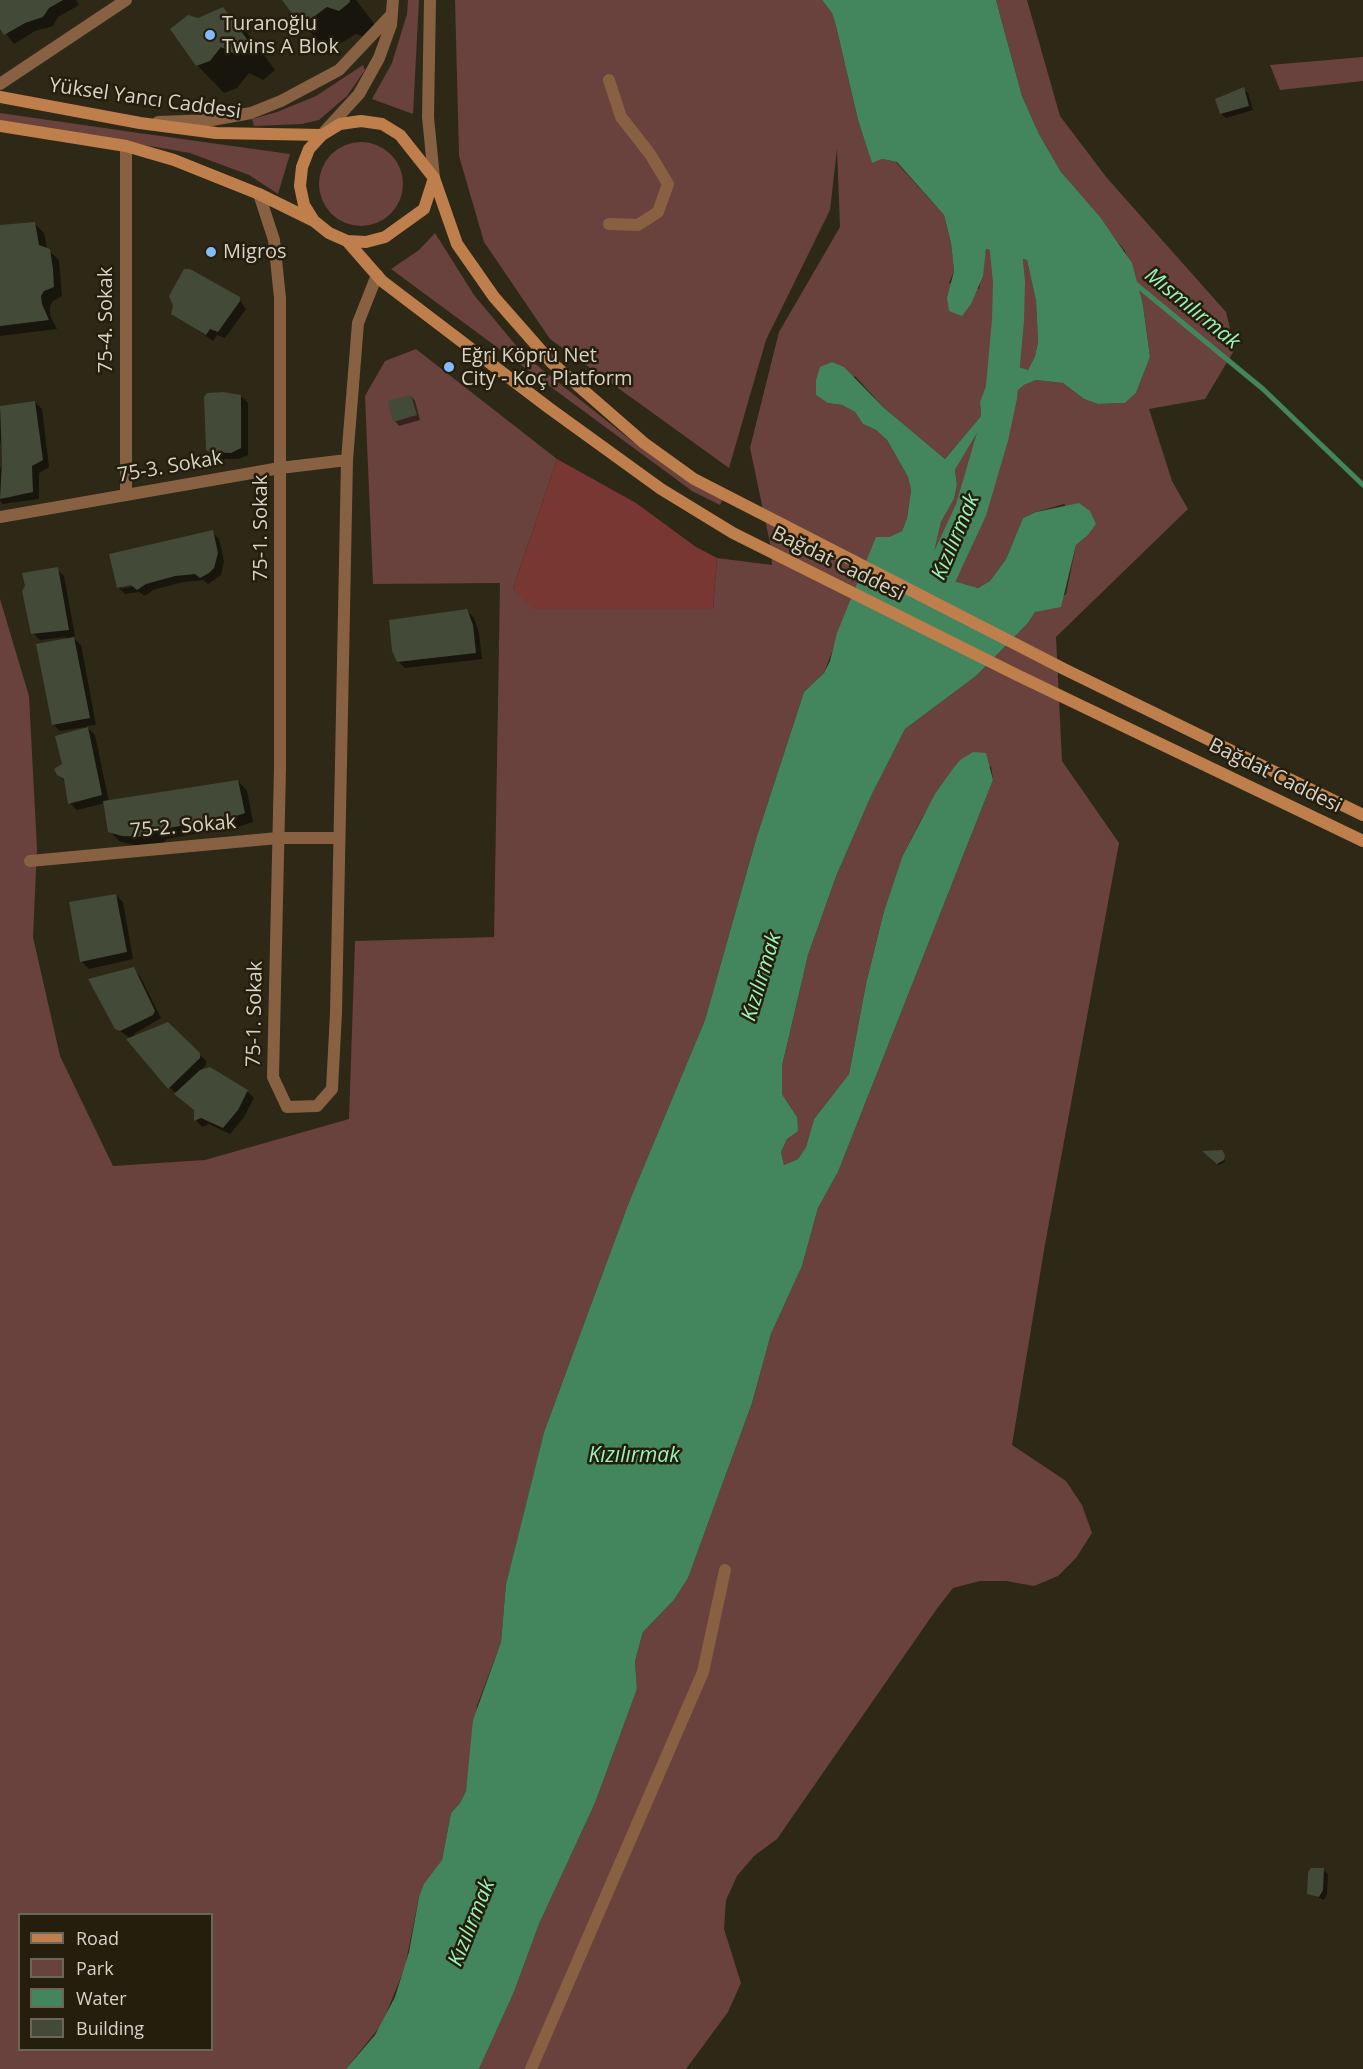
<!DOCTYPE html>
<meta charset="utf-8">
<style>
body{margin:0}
#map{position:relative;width:1363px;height:2069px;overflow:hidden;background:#2e2817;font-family:"Open Sans",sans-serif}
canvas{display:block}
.legend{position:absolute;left:18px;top:1913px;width:195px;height:138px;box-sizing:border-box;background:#251e0d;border:2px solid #6c6658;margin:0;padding:8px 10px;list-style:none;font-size:18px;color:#d7d3c8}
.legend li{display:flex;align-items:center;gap:12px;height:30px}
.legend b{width:30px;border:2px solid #6c6658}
</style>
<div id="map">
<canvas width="1363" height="2069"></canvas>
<ul class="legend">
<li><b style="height:8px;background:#be7f4c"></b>Road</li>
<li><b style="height:16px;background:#69413d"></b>Park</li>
<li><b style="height:16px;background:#43855d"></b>Water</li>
<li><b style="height:16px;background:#444a38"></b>Building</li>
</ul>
</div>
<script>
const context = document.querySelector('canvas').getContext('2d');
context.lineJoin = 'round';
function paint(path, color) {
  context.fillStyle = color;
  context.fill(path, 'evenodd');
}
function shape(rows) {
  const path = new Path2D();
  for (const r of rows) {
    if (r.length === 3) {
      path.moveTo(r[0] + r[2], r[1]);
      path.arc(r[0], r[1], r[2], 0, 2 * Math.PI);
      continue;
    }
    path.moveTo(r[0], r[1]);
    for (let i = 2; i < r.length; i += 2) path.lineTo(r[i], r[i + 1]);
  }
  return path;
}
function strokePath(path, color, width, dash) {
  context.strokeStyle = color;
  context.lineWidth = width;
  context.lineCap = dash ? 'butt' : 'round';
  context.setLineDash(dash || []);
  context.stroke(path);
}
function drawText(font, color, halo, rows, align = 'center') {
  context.font = font + ' "Open Sans",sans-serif';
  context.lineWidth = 5;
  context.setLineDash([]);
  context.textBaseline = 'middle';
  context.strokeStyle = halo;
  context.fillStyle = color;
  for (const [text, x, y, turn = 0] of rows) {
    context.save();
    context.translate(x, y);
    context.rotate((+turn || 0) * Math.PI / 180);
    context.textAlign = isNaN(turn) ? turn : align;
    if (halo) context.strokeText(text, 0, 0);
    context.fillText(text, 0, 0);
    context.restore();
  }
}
const green = shape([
 [408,0,419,0,413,114,372,99,392,63,407,14],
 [455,0,822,0,832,13,836,26,858,120,872,162,882,159,896,162,944,215,951,243,954,271,949,283,979,289,986,249,1027,260,1036,301,1038,342,1035,356,1028,370,980,402,981,416,945,459,883,407,855,376,828,403,842,405,855,412,863,424,876,430,887,440,908,477,911,490,907,518,902,531,889,537,844,620,824,673,804,692,756,839,705,1020,629,1202,544,1432,506,1584,501,1642,477,1706,466,1791,460,1803,451,1813,442,1860,419,1897,405,1967,382,2024,346,2069,0,2069,0,599,29,696,37,848,33,937,60,1056,113,1166,205,1160,349,1119,355,941,494,937,500,583,373,584,365,396,385,361,416,349,557,459,513,589,713,609,717,558,772,565,771,548,750,448,779,332,840,227,837,149,830,210,766,340,729,468,550,339,484,242,459,156],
 [20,1914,212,1914,212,2050,20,2050],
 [996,0,1027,0,1060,116,1107,178,1226,312,1235,349,1205,399,1149,409,1172,481,1188,509,1056,637,1062,761,1119,843,1044,1250,1012,1445,1066,1481,1082,1505,1092,1533,1076,1558,1058,1576,1034,1586,1006,1581,980,1581,953,1588,936,1610,777,1839,754,1856,737,1876,726,1900,724,1929,741,1983,728,2012,686,2069,479,2069,514,1992,539,1924,595,1803,637,1689,635,1661,643,1632,674,1600,688,1578,752,1403,771,1334,802,1266,818,1208,838,1172,993,780,991,766,929,807,922,818,902,857,884,911,866,984,849,1074,814,1119,806,1147,798,1159,784,1165,781,1152,797,1117,782,1094,782,1066,808,955,837,874,871,796,905,729,976,676,1028,623,1035,612,1066,594,1076,545,1087,536,1064,504,1036,512,1023,518,1006,559,990,581,978,588,937,576,933,562,935,548,941,522,954,499,957,485,955,470,986,418,1024,385,1036,380,1063,383,1084,399,1098,404,1125,403,1136,393,1150,357,1143,305,1125,251,1061,172,1039,134,1022,96],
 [1363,57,1363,81,1280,90,1270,65],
 [363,65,365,70,347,96,319,120,302,124,254,126,252,119,277,112,316,96],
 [0,113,139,133,290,154,278,194,249,175,190,153,0,120],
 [361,184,42],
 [435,233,474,295,524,355,632,441,691,480,724,497,720,505,692,491,391,269,419,250]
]);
const forest = shape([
 [557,459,636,503,696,547,717,558,713,609,533,609,513,589]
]);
const water = shape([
 [822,0,996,0,1022,96,1039,134,1061,172,1100,217,1132,263,1143,305,1150,357,1136,393,1125,403,1098,404,1084,399,1063,383,1036,380,1024,385,986,418,955,470,957,485,954,499,941,522,935,548,933,562,937,576,978,588,990,581,1006,559,1023,518,1036,512,1079,503,1090,511,1096,524,1087,536,1076,545,1061,607,1035,612,1028,623,976,676,905,729,871,796,837,874,808,955,782,1066,782,1094,797,1117,798,1131,787,1139,781,1152,784,1165,798,1159,806,1147,814,1119,849,1074,866,984,884,911,902,857,935,794,952,770,960,760,973,752,986,753,993,780,838,1172,818,1208,802,1266,771,1334,752,1403,688,1578,674,1600,643,1632,635,1661,637,1689,595,1803,539,1924,514,1992,479,2069,346,2069,375,2035,395,1997,409,1952,419,1897,424,1884,442,1860,451,1813,460,1803,466,1791,473,1720,501,1642,506,1584,544,1432,629,1202,705,1020,756,839,804,692,824,673,830,661,837,633,876,537,889,537,902,531,907,518,911,490,908,477,887,440,876,430,863,424,855,412,842,405,828,403,816,395,816,380,820,367,832,362,844,367,883,407,945,459,981,416,980,402,990,376,1015,366,1028,370,1035,356,1038,342,1036,301,1027,260,986,249,983,276,971,304,962,316,949,311,947,298,954,271,951,243,944,215,897,162,882,159,872,163,858,120,836,26,832,13]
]);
const shadow = shape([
 [0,0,76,0,79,5,58,17,53,26,35,31,14,44,0,26],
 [284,0,356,0,376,26,367,38,356,34,328,51,301,23],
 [223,9,250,36,275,70,263,80,249,73,237,88,224,93,197,65,199,20],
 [1243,89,1248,93,1253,110,1226,118,1221,114],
 [35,224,44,233,47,249,59,260,62,296,53,301,50,306,50,315,57,329,0,336,0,226],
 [239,299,246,309,225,338,217,335,213,341,173,313],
 [241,396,248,403,248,455,238,459,219,459,207,449],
 [411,396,415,401,420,420,399,426,395,421],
 [35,402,42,409,49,467,39,473,39,499,3,504,0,501,0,469,4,461,0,440,0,408],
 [212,532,219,539,224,561,221,575,208,584,203,580,183,582,153,590,145,596,139,592,125,594,118,587],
 [138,583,138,585,121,589,121,585],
 [57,569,64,576,75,636,72,637,81,645,96,725,86,726,95,735,109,802,238,781,247,791,253,822,223,832,213,830,167,839,161,846,133,845,119,841,110,831,105,803,77,810,70,803,66,782,58,775,85,729,85,727,60,731,53,724,66,637,40,640,33,633],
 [467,611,474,618,479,633,482,659,405,668,398,661],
 [116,895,123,902,133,959,89,969,82,962,71,904],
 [133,969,140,976,161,1018,134,1034,135,1037,168,1023,206,1061,206,1065,198,1073,247,1091,254,1098,244,1117,230,1134,209,1124,202,1127,196,1120,196,1111,169,1087,131,1039,116,1028],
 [1206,1152,1223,1154,1225,1162,1219,1165],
 [1323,1870,1328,1874,1327,1894,1324,1900,1309,1893]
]);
const stream = shape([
 [1133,282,1263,389,1363,485]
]);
const river = shape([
 [919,613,938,581,971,510,993,435,1001,397,1008,320,1009,282,1002,212]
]);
const building = shape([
 [0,0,63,0,49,8,43,17,25,23,4,35,0,29],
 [282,0,350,0,350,2,339,11,327,7,308,21,300,24],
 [223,7,249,42,235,54,221,47,210,61,196,66,170,29,188,15,198,18],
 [1244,87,1249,106,1220,114,1215,99],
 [35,222,39,245,50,249,53,269,54,287,44,291,41,296,42,304,49,320,0,326,0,225],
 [184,269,190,269,240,297,240,301,218,332,210,329,206,335,171,314,173,306,169,296],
 [223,392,241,395,241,448,231,453,210,452,206,450,204,397,207,393],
 [411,395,417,415,393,422,388,401],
 [35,401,43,460,32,466,33,492,0,499,2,461,0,406],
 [213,530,218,553,214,568,209,573,200,578,195,574,175,576,146,584,137,590,131,585,117,588,109,554],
 [58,567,69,630,31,634,22,591,25,586,22,573],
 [467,609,473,625,476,653,397,662,392,651,389,620],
 [74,637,90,718,52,725,36,644],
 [88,727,102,795,68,804,64,779,57,775,54,769,62,764,55,736],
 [238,780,245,813,213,824,203,822,157,830,151,837,122,836,108,832,103,801],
 [116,894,127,952,80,962,69,902],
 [134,967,155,1011,153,1015,120,1031,115,1029,88,979],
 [168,1022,200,1053,200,1058,168,1089,126,1039],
 [210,1067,248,1090,238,1110,223,1128,201,1118,194,1121,194,1110,174,1094,200,1070],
 [1222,1150,1225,1155,1224,1160,1217,1164,1202,1151],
 [1311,1868,1324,1868,1323,1890,1319,1897,1307,1894,1308,1872]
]);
const minor = shape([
 [0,84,126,0],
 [126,146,126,495],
 [259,194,274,240,280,298,280,768,273,1077,287,1107,317,1106,332,1089,336,1013,347,460,358,323,377,275],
 [609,224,638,225,658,212,668,184,650,154,621,117,609,80],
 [0,517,280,468,347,460],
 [30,861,278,838,339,838],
 [531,2069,703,1672,725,1570]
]);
const tertiary = shape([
 [430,0,428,117,434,178],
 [158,122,212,120,251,113,281,101,339,70,392,14],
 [325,131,359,94,379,58,391,25,393,0]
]);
const secondary = shape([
 [0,97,140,123,216,133,322,135],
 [0,126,126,146,174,160,259,194,314,221],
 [434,178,424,209,385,237,366,242,347,241,329,233,314,221,304,205,300,186,302,167,309,149,322,135,340,124,361,121,382,124,400,135,434,178,457,244,494,297,552,363,644,443,694,479,1066,670,1363,815],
 [347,241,382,281,549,408,661,489,733,533,1017,675,1363,841]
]);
const markers = [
 [210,35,6,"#84bcfb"],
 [211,252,6,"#84bcfb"],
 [449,367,6,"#84bcfb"]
];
const poiNames = [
 ["Turanoğlu",222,24],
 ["Twins A Blok",222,47],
 ["Migros",223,252],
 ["Eğri Köprü Net",461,356],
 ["City - Koç Platform",461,379]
];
const streetNames = [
 ["Yüksel Yancı Caddesi",145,99,8],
 ["75-4. Sokak",106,320,-90],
 ["75-3. Sokak",170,467,-10],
 ["75-1. Sokak",261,528,-90],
 ["Bağdat Caddesi",838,564,26],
 ["Bağdat Caddesi",1275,776,26],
 ["75-2. Sokak",183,827,-5],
 ["75-1. Sokak",255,1014,-89]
];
const waterNames = [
 ["Mısmılırmak",1192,309,39],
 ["Kızılırmak",956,537,-67],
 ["Kızılırmak",762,977,-73],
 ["Kızılırmak",634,1456],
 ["Kızılırmak",472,1923,-68]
];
paint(green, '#69413d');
paint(forest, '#783733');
paint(water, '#43855d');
paint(shadow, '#0007');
strokePath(stream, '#43855d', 5);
strokePath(river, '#43855d', 32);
paint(building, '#444a38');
strokePath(minor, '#886042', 12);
strokePath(tertiary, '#886042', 12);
strokePath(secondary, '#be7f4c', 12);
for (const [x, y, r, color] of markers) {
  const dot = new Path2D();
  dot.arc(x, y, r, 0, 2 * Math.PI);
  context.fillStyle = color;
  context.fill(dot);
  strokePath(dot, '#251e0d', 2);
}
drawText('20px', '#d7d3c8', '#251e0d', poiNames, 'left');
drawText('20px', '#d7d3c8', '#251e0d', streetNames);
drawText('italic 21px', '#96f4b9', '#251e0d', waterNames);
</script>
